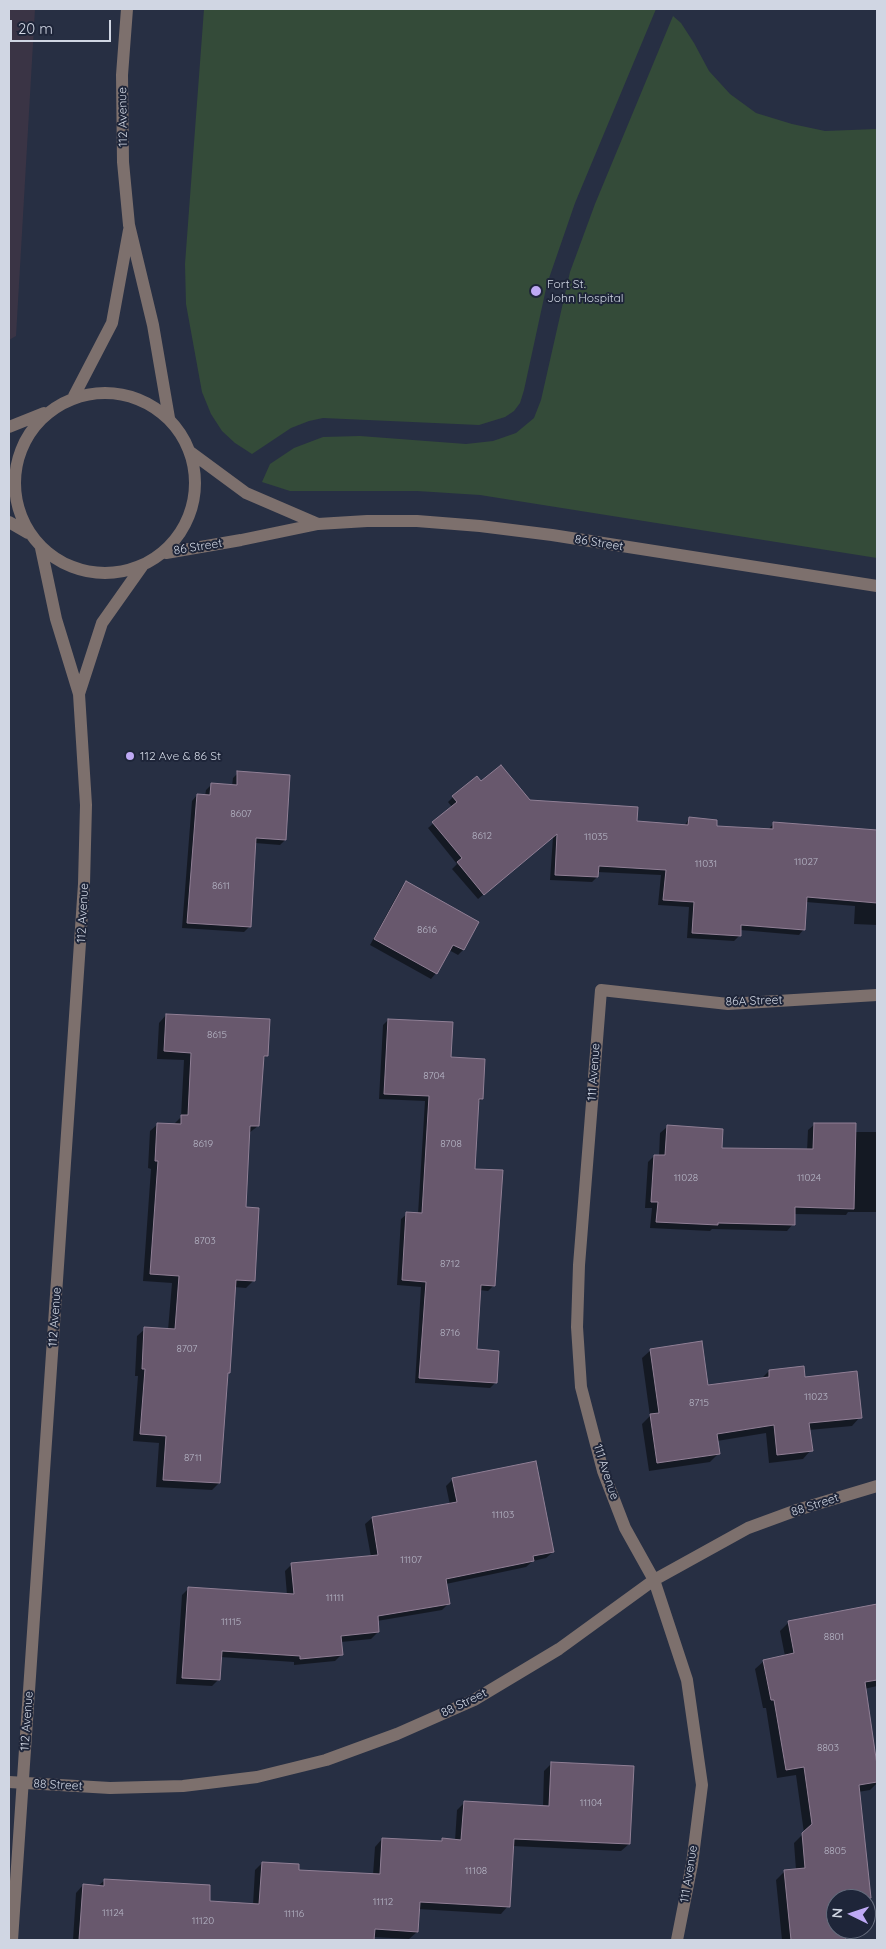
<!DOCTYPE html>
<style>
body{margin:0}
#map{position:relative;width:886px;height:1949px;overflow:hidden;background:#272f43;font-family:Quicksand,sans-serif}
canvas{display:block}
.frame{position:absolute;inset:0;border:10px solid #d0d6e3;pointer-events:none}
.north{position:absolute;left:826px;top:1889px;width:50px;height:50px;box-sizing:border-box;background:#1e2539;border:1px solid #656c7d;border-radius:50%;rotate:274deg;font-size:14px;font-weight:700;line-height:20px;text-align:center;color:#d0d6e3}
.north::after{content:'';display:block;margin:auto;width:18px;height:22px;background:#bea9f4;clip-path:polygon(50% 0,100% 100%,50% 72%,0 100%)}
.scale{position:absolute;left:10px;top:20px;width:101px;height:22px;box-sizing:border-box;border:2px solid #d0d6e3;border-top:0;padding-left:6px;font-size:15px;line-height:18px;white-space:nowrap;color:#d0d6e3;-webkit-text-stroke:4px #1e2539;paint-order:stroke}
</style>
<div id="map">
<canvas width="886" height="1949"></canvas>
<div class="frame"></div>
<div class="north">N</div>
<div class="scale">20 m</div>
</div>
<script>
const context = document.querySelector('canvas').getContext('2d');
context.lineJoin = 'round';
function paint(path, color) {
  context.fillStyle = color;
  context.fill(path, 'evenodd');
}
function shape(rows) {
  const path = new Path2D();
  for (const r of rows) {
    if (r.length === 3) {
      path.moveTo(r[0] + r[2], r[1]);
      path.arc(r[0], r[1], r[2], 0, 2 * Math.PI);
      continue;
    }
    path.moveTo(r[0], r[1]);
    for (let i = 2; i < r.length; i += 2) path.lineTo(r[i], r[i + 1]);
  }
  return path;
}
function strokePath(path, color, width, dash) {
  context.strokeStyle = color;
  context.lineWidth = width;
  context.lineCap = dash ? 'butt' : 'round';
  context.setLineDash(dash || []);
  context.stroke(path);
}
function drawText(font, color, halo, rows, align = 'center') {
  context.font = font + ' Quicksand,sans-serif';
  context.lineWidth = 4;
  context.setLineDash([]);
  context.textBaseline = 'middle';
  context.strokeStyle = halo;
  context.fillStyle = color;
  for (const [text, x, y, turn = 0] of rows) {
    context.save();
    context.translate(x, y);
    context.rotate((+turn || 0) * Math.PI / 180);
    context.textAlign = isNaN(turn) ? turn : align;
    if (halo) context.strokeText(text, 0, 0);
    context.fillText(text, 0, 0);
    context.restore();
  }
}
const education = shape([
 [9,9,35,9,16,336,9,340]
]);
const green = shape([
 [204,9,656,9,575,203,547,284,524,390,520,403,514,411,505,417,479,425,323,418,309,421,291,428,252,454,235,443,222,431,211,414,202,392,186,304,185,264],
 [673,16,681,23,694,43,709,71,730,94,756,113,792,124,825,131,877,129,877,558,480,495,417,491,290,491,262,482,270,464,294,448,323,437,360,436,466,444,493,441,516,433,534,418,541,400,570,272,595,204]
]);
const shadow = shape([
 [238,773,285,840,280,845,255,843,250,926,244,932,182,928,192,801,197,795,205,796,206,790,211,785,232,786,233,778],
 [481,783,529,802,635,822,684,826,689,819,715,827,768,830,774,823,877,830,877,925,854,924,855,906,806,902,804,929,799,935,740,930,739,936,734,941,687,938,689,907,658,905,661,875,597,872,597,877,592,882,550,880,553,837,478,899,452,869,457,864,428,828,452,807,448,802,453,797],
 [406,883,478,922,463,950,458,955,449,950,436,973,431,979,370,945,401,888],
 [166,1015,267,1055,262,1060,258,1126,249,1133,244,1209,253,1281,246,1288,234,1287,219,1483,212,1490,156,1487,159,1443,133,1441,138,1376,135,1376,137,1336,145,1329,168,1330,172,1283,143,1281,151,1169,148,1168,150,1131,158,1124,174,1124,181,1117,184,1060,157,1059,159,1023],
 [388,1020,450,1058,482,1099,477,1103,473,1170,494,1285,488,1291,479,1290,475,1351,496,1382,490,1388,415,1383,421,1287,397,1285,401,1219,407,1214,418,1214,425,1101,379,1099,383,1025],
 [815,1124,854,1132,877,1132,877,1212,848,1212,846,1215,793,1214,793,1224,787,1231,712,1229,710,1231,650,1228,652,1208,645,1208,648,1162,654,1156,659,1156,660,1133,667,1127,721,1149,807,1151,808,1130],
 [651,1350,706,1386,761,1379,769,1371,804,1378,860,1417,852,1426,809,1430,811,1450,803,1459,769,1463,766,1433,717,1441,718,1454,710,1462,649,1471,642,1424,650,1416,642,1358],
 [453,1479,553,1552,546,1558,533,1561,526,1567,446,1584,449,1603,442,1610,377,1621,378,1632,371,1639,341,1642,342,1654,335,1661,294,1665,294,1662,220,1657,218,1680,212,1686,176,1684,182,1595,189,1588,287,1595,285,1571,292,1564,371,1557,365,1524,372,1518,450,1505,446,1486],
 [877,1605,877,1686,864,1689,877,1773,877,1783,870,1790,858,1792,869,1897,866,1901,866,1899,836,1899,836,1929,843,1929,845,1940,782,1940,776,1880,784,1872,796,1870,794,1843,804,1833,796,1775,777,1778,766,1708,763,1708,755,1669,764,1661,785,1656,780,1631,789,1622],
 [552,1763,629,1844,621,1851,512,1846,508,1906,501,1914,418,1909,417,1932,409,1939,373,1937,373,1940,73,1940,76,1893,83,1885,98,1886,105,1880,208,1902,253,1905,255,1870,262,1863,298,1871,373,1875,375,1847,382,1839,440,1842,442,1840,455,1841,457,1810,464,1803,543,1807,544,1771]
]);
const building = shape([
 [501,765,530,800,638,807,637,821,688,825,689,817,717,820,717,826,773,829,773,822,877,830,877,903,807,897,805,930,741,925,741,936,692,933,694,902,663,900,666,870,599,866,598,877,555,875,557,834,484,895,457,862,462,858,432,822,457,802,452,796,477,776,481,781,501,765],
 [237,771,290,775,286,840,256,838,251,927,187,923,197,794,210,795,211,783,237,785,237,771],
 [406,881,479,922,464,950,453,945,437,974,374,939,406,881],
 [166,1014,270,1019,268,1056,264,1056,259,1126,250,1126,246,1207,259,1208,255,1281,236,1280,230,1373,228,1373,220,1483,163,1480,166,1436,140,1434,145,1369,142,1369,144,1327,175,1329,179,1276,150,1274,158,1161,155,1161,157,1123,181,1124,181,1115,188,1115,191,1053,164,1051,166,1014],
 [388,1019,453,1022,451,1057,485,1059,483,1099,479,1099,475,1169,503,1170,495,1286,481,1285,477,1349,499,1351,497,1383,419,1378,426,1282,402,1280,406,1212,422,1213,429,1096,384,1094,388,1019],
 [814,1123,856,1123,854,1209,795,1207,795,1225,718,1223,718,1225,656,1222,658,1202,651,1202,654,1155,665,1155,667,1125,723,1129,722,1148,813,1149,814,1123],
 [702,1341,708,1385,769,1377,769,1370,804,1366,805,1377,857,1371,862,1418,809,1423,813,1451,777,1455,774,1425,717,1434,720,1454,657,1463,650,1414,659,1413,650,1349,702,1341],
 [536,1461,554,1552,533,1556,534,1561,446,1579,450,1604,378,1616,379,1632,341,1636,343,1655,300,1659,300,1656,222,1651,220,1680,182,1678,188,1587,294,1594,291,1563,378,1555,372,1517,457,1502,452,1478,536,1461],
 [877,1604,877,1680,865,1682,877,1765,877,1782,859,1785,871,1898,836,1899,836,1929,844,1929,846,1940,791,1940,784,1870,805,1868,802,1833,812,1824,804,1767,786,1770,774,1700,771,1700,763,1660,794,1653,788,1621,877,1604],
 [551,1762,634,1766,630,1844,514,1839,510,1907,420,1902,418,1932,375,1929,374,1940,79,1940,83,1884,104,1886,104,1879,210,1885,210,1901,259,1904,262,1862,299,1864,299,1870,380,1874,382,1838,442,1841,442,1838,461,1840,464,1801,549,1806,551,1762]
]);
const minor = shape([
 [127,9,122,75,123,162,129,225,153,325,169,418],
 [105,483,90],
 [74,396,112,323,129,230],
 [9,427,44,413],
 [189,451,246,493,318,524],
 [9,522,28,533],
 [166,553,241,540,318,524,367,521,417,521,480,526,552,535,877,586],
 [79,694,102,623,143,565],
 [9,1782,110,1788,183,1786,257,1777,326,1760,397,1734,474,1700,559,1649,654,1580,748,1528,797,1510,877,1486],
 [12,1940,84,884,86,805,79,694,56,619,41,548],
 [677,1940,692,1864,702,1785,687,1680,654,1580,625,1528,603,1471,581,1387,577,1327,579,1265,601,990,728,1004,877,995]
]);
const markers = [
 [536,291,6,"#bea9f4"],
 [130,756,5,"#bea9f4"]
];
const numberNames = [
 ["8607",241,814],
 ["8612",482,836],
 ["11035",596,837],
 ["11027",806,862],
 ["11031",706,864],
 ["8611",221,886],
 ["8616",427,930],
 ["8615",217,1035],
 ["8704",434,1076],
 ["8619",203,1144],
 ["8708",451,1144],
 ["11028",686,1178],
 ["11024",809,1178],
 ["8703",205,1241],
 ["8712",450,1264],
 ["8716",450,1333],
 ["8707",187,1349],
 ["11023",816,1397],
 ["8715",699,1403],
 ["8711",193,1458],
 ["11103",503,1515],
 ["11107",411,1560],
 ["11111",335,1598],
 ["11115",231,1622],
 ["8801",834,1637],
 ["8803",828,1748],
 ["11104",591,1803],
 ["8805",835,1851],
 ["11108",476,1871],
 ["11112",383,1902],
 ["11124",113,1913],
 ["11116",294,1914],
 ["11120",203,1921]
];
const streetNames = [
 ["112 Avenue",123,117,-91],
 ["86 Street",599,543,9],
 ["86 Street",198,547,-9],
 ["112 Avenue",83,913,-87],
 ["86A Street",754,1001,-2],
 ["111 Avenue",594,1072,-86],
 ["112 Avenue",55,1317,-86],
 ["111 Avenue",606,1472,72],
 ["88 Street",815,1505,-18],
 ["88 Street",464,1703,-26],
 ["112 Avenue",27,1721,-86],
 ["88 Street",58,1785,3],
 ["111 Avenue",689,1874,-81]
];
const poiNames = [
 ["Fort St.",547,284],
 ["John Hospital",547,298],
 ["112 Ave & 86 St",140,756]
];
paint(education, '#3a3445');
paint(green, '#344b39');
paint(shadow, '#0007');
paint(building, '#68586d');
strokePath(building, '#907f95', 1);
strokePath(minor, '#7d706d', 12);
for (const [x, y, r, color] of markers) {
  const dot = new Path2D();
  dot.arc(x, y, r, 0, 2 * Math.PI);
  context.fillStyle = color;
  context.fill(dot);
  strokePath(dot, '#1e2539', 2);
}
drawText('10px', '#b6b6c6', null, numberNames);
drawText('12px', '#d0d6e3', '#1e2539', streetNames);
drawText('12px', '#d0d6e3', '#1e2539', poiNames, 'left');
</script>
